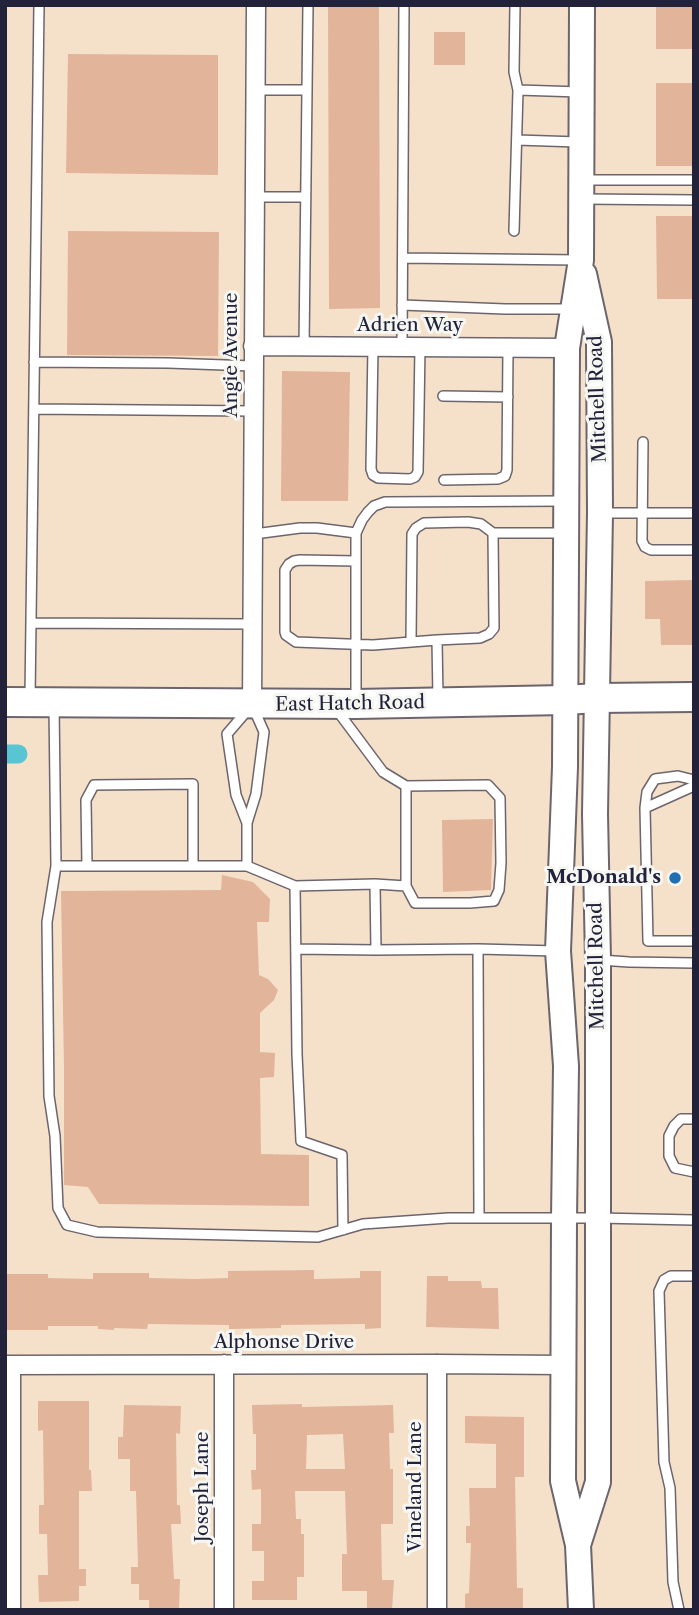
<!DOCTYPE html>
<style>
body{margin:0}
#map{position:relative;width:699px;height:1615px;overflow:hidden;background:#f5e1c9;font-family:"Libre Caslon Text",serif}
canvas{display:block}
.frame{position:absolute;inset:0;border:7px solid #22223b;pointer-events:none}
</style>
<div id="map">
<canvas width="699" height="1615"></canvas>
<div class="frame"></div>
</div>
<script>
const context = document.querySelector('canvas').getContext('2d');
context.lineJoin = 'round';
function shape(rows) {
  const path = new Path2D();
  for (const r of rows) {
    path.moveTo(r[0], r[1]);
    for (let i = 2; i < r.length; i += 2) path.lineTo(r[i], r[i + 1]);
  }
  return path;
}
function strokePath(path, color, width, dash) {
  context.strokeStyle = color;
  context.lineWidth = width;
  context.lineCap = dash ? 'butt' : 'round';
  context.setLineDash(dash || []);
  context.stroke(path);
}
function paint(path, color) {
  context.fillStyle = color;
  context.fill(path, 'evenodd');
}
function drawText(font, color, halo, rows, align = 'center') {
  context.font = font + ' "Libre Caslon Text",serif';
  context.lineWidth = 6;
  context.setLineDash([]);
  context.textBaseline = 'middle';
  context.strokeStyle = halo;
  context.fillStyle = color;
  for (const [text, x, y, turn = 0] of rows) {
    context.save();
    context.translate(x, y);
    context.rotate((+turn || 0) * Math.PI / 180);
    context.textAlign = isNaN(turn) ? turn : align;
    if (halo) context.strokeText(text, 0, 0);
    context.fillText(text, 0, 0);
    context.restore();
  }
}
const canal = shape([
 [5,754,18,754]
]);
const building = shape([
 [328,5,379,5,380,308,329,309],
 [656,5,694,5,694,49,656,49],
 [434,32,465,32,465,65,434,65],
 [68,54,218,55,218,175,66,173],
 [656,83,694,83,694,166,656,166],
 [656,216,694,216,694,299,657,299],
 [68,231,219,232,218,356,67,355],
 [282,371,350,372,348,501,281,501],
 [694,580,694,645,661,645,660,619,645,619,645,581],
 [493,819,491,890,443,892,442,820],
 [222,875,253,882,270,899,269,922,257,922,259,975,268,979,278,990,274,1000,260,1013,260,1052,275,1053,274,1077,260,1078,261,1154,309,1155,309,1206,99,1204,88,1187,64,1185,64,1068,61,891,221,890],
 [314,1270,314,1279,360,1278,360,1271,381,1271,381,1328,365,1329,365,1324,281,1325,281,1328,229,1329,229,1325,148,1324,147,1329,114,1328,114,1330,98,1329,98,1326,48,1326,48,1330,5,1330,5,1274,48,1274,48,1278,93,1279,93,1273,149,1273,149,1278,195,1279,228,1278,228,1271],
 [427,1276,448,1276,448,1281,481,1281,482,1288,498,1288,499,1329,426,1327],
 [38,1401,89,1401,89,1470,91,1470,92,1491,79,1491,79,1569,86,1569,86,1586,79,1586,79,1601,39,1602,38,1575,48,1575,47,1534,39,1534,39,1505,44,1505,43,1430,38,1431],
 [302,1404,302,1407,393,1405,394,1433,389,1433,390,1469,393,1469,393,1524,381,1524,382,1580,394,1580,392,1610,367,1610,367,1591,342,1591,342,1554,347,1554,345,1491,295,1491,296,1519,301,1519,301,1534,304,1534,304,1577,297,1577,297,1600,252,1600,252,1581,264,1581,264,1551,252,1551,252,1524,261,1524,261,1489,252,1490,251,1470,256,1470,256,1434,253,1434,252,1405],
 [343,1434,345,1469,306,1469,307,1435],
 [124,1405,181,1406,180,1434,176,1433,177,1505,180,1505,181,1524,171,1524,174,1579,180,1579,179,1610,149,1610,149,1600,139,1600,139,1584,131,1584,131,1567,138,1567,136,1491,130,1491,130,1459,118,1459,118,1437,123,1437],
 [465,1416,524,1417,524,1477,515,1477,517,1588,523,1588,523,1610,465,1610,465,1594,469,1593,471,1543,466,1543,466,1526,470,1526,469,1488,496,1488,496,1444,465,1443]
]);
const lane = shape([
 [515,5,514,72,518,90,580,92],
 [255,90,307,90],
 [517,140,578,142],
 [584,180,694,180],
 [254,197,305,197],
 [583,199,694,200],
 [514,231,518,90],
 [403,258,579,260],
 [402,305,505,309,572,309],
 [304,346,308,5],
 [373,346,371,469,373,475,378,478,410,479,415,477,418,472,420,347],
 [402,346,404,5],
 [34,362,168,363,253,366],
 [443,396,508,397],
 [34,409,253,411],
 [643,442,642,541,645,547,651,550,694,550],
 [444,480,498,479,505,476,507,470,508,348],
 [601,513,694,513],
 [252,532,262,533,300,528,317,528,356,533,362,520,368,512,374,506,385,502,564,501],
 [356,561,300,560,294,561,289,564,285,570,285,632,286,635,296,642,373,645,437,640],
 [31,623,252,624],
 [411,642,412,534,416,528,424,523,468,522,481,524,493,533],
 [30,697,39,5],
 [438,698,437,640,480,638,489,634,494,628,493,533,563,533],
 [356,699,356,533],
 [54,705,56,866,47,922,49,1096,55,1136,58,1208,67,1225,97,1232,318,1237,363,1224,448,1218,598,1218,694,1220],
 [252,705,264,732,256,794,247,823,236,795,227,734,252,705],
 [336,709,383,772,406,786,488,785,500,798,501,863,499,890,494,901,470,903,415,903,406,886],
 [694,780,678,776,655,779,647,792,645,808,648,941,694,941],
 [645,808,694,786],
 [247,823,247,866],
 [56,866,247,866,295,886,375,884,406,886,406,786],
 [87,866,86,800,94,785,193,784,193,866],
 [375,884,376,950,478,949],
 [295,886,297,1054,301,1141,342,1155,343,1230],
 [296,949,376,950],
 [600,960,629,962,694,963],
 [694,1119,681,1119,674,1126,669,1136,669,1156,675,1168,694,1172],
 [479,1218,478,949,557,951],
 [679,1610,673,1582,670,1488,664,1462,659,1291,664,1280,671,1276,694,1276]
]);
const street = shape([
 [253,346,567,348],
 [252,705,256,5],
 [224,1364,224,1610],
 [437,1364,437,1610],
 [5,1365,437,1364,564,1365],
 [11,1365,11,1610]
]);
const secondary = shape([
 [578,1545,598,1482,598,960,595,814,600,513,599,342,584,274],
 [581,1610,578,1545,563,1481,564,1219,566,1066,558,951,565,767,567,348,581,260,582,5]
]);
const primary = shape([
 [5,702,356,704,565,700,597,698,694,697]
]);
const markers = [
 [675,878,7,"#1f6fb2"]
];
const streetNames = [
 ["Adrien Way",410,326],
 ["Angie Avenue",232,355,-90],
 ["Mitchell Road",598,399,-92],
 ["East Hatch Road",350,704,-1],
 ["Mitchell Road",597,966,-91],
 ["Alphonse Drive",284,1343],
 ["Joseph Lane",203,1487,-90],
 ["Vineland Lane",416,1487,-90]
];
const poiNames = [
 ["McDonald's",661,878]
];
strokePath(canal, '#59c5d2', 19);
paint(building, '#e2b49a');
strokePath(lane, '#6c656d', 12);
strokePath(street, '#6c656d', 21);
strokePath(secondary, '#6c656d', 28);
strokePath(primary, '#6c656d', 32);
strokePath(lane, '#fff', 9);
strokePath(street, '#fff', 18);
strokePath(secondary, '#fff', 24);
strokePath(primary, '#fff', 28);
for (const [x, y, r, color] of markers) {
  const dot = new Path2D();
  dot.arc(x, y, r, 0, 2 * Math.PI);
  context.fillStyle = color;
  context.fill(dot);
  strokePath(dot, '#f6f6f2', 2.5);
}
drawText('19px', '#22223b', '#f6f6f2', streetNames);
drawText('bold 19px', '#22223b', '#f6f6f2', poiNames, 'right');
</script>
